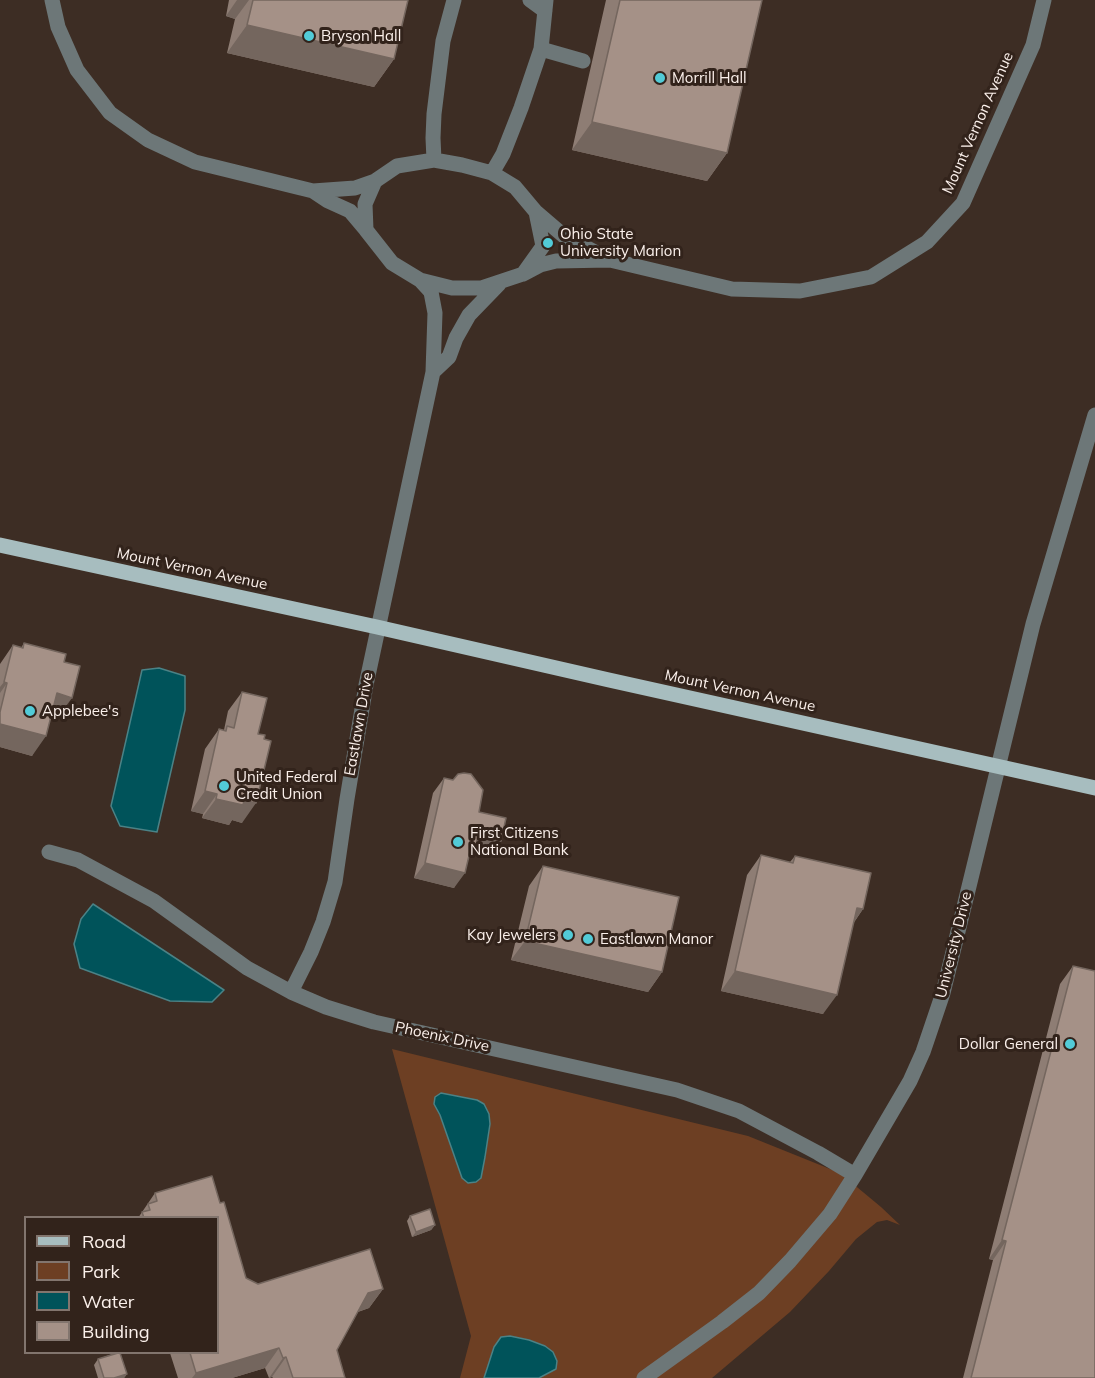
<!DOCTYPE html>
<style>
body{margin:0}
#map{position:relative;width:1095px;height:1378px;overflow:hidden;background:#3d2d24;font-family:Mulish,sans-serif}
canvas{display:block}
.legend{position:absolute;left:24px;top:1216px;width:195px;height:138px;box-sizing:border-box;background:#32231b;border:2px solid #82756e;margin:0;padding:8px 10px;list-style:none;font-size:18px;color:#fbf0eb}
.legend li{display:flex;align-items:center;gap:12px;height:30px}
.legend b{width:30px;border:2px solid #82756e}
</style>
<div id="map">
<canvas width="1095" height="1378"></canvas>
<ul class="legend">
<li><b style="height:8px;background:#a7bdbf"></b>Road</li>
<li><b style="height:16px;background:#6d3f23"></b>Park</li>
<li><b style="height:16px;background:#00535a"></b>Water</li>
<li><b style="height:16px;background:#a59187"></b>Building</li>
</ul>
</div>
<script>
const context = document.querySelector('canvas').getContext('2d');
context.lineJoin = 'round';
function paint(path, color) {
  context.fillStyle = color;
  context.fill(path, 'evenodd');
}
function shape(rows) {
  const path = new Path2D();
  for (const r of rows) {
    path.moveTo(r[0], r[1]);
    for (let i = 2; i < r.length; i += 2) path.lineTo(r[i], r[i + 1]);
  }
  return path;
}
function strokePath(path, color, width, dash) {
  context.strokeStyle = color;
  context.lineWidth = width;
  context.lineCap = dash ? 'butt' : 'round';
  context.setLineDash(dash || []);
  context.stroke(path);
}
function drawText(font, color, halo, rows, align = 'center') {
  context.font = font + ' Mulish,sans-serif';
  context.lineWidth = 6;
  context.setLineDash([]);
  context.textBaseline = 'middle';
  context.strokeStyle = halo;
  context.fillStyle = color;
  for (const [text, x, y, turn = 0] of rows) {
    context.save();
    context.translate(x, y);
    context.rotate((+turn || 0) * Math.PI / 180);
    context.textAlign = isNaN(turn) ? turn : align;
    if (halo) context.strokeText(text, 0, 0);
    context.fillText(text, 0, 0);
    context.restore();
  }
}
const green = shape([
 [392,1049,748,1136,840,1173,881,1207,900,1225,887,1220,877,1222,856,1239,829,1271,790,1312,712,1378,539,1378,556,1369,545,1346,530,1340,510,1336,494,1347,484,1378,460,1378,471,1336],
 [477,1100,484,1104,489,1114,490,1124,485,1157,481,1177,462,1178,440,1115,434,1104]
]);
const water = shape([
 [159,668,185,676,185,710,157,832,120,826,111,806,142,670,159,668],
 [93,904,224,990,212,1002,170,1001,80,968,74,944,81,919,93,904],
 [441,1093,477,1100,484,1104,489,1114,490,1124,485,1157,481,1178,476,1182,468,1183,462,1178,440,1115,434,1104,435,1097,441,1093],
 [510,1336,529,1340,545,1346,553,1352,557,1361,556,1369,539,1378,484,1378,494,1347,501,1337,510,1336]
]);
const minor = shape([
 [52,0,58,27,77,70,110,113,148,140,195,162,313,191,355,188,375,181],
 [530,0,545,11],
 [541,49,583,61],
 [434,160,433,138,434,114,443,41,454,0],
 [492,173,503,154,521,108,541,49,546,0],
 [313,191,328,201,350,211,366,230],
 [536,212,543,246,523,274,481,288,452,288,420,280,392,263,366,230,365,204,375,181,397,166,434,160,462,165,492,173,515,187,536,212,564,236,610,260],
 [523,274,540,265,556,261,610,260,732,289,800,291,871,277,927,242,963,203,1033,45,1044,0],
 [433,372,449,357,456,338,469,315,499,284],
 [49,852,78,860,154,901,247,968,291,992,326,1007,374,1022,677,1090,739,1111,818,1153,855,1175],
 [291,992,311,952,323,922,335,882,347,799,366,685,433,372,435,313,431,292,420,280],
 [644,1378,722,1322,759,1293,790,1261,830,1214,855,1175,910,1081,923,1052,943,993,1033,624,1095,415]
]);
const major = shape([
 [0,545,377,627,609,680,1095,788]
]);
const wall = shape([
 [229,0,408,0,394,59,374,87,227,53,235,19,226,16],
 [606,0,762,0,727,153,707,181,572,150],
 [24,643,64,662,58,717,51,715,32,756,0,747,0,664,13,645,21,648],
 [242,692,258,734,242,823,232,820,229,825,202,818,203,814,191,811,205,749,219,729,224,730,228,711],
 [444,778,501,841,491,856,472,852,468,857,454,888,414,878,433,793],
 [761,855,790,862,795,856,863,909,853,924,823,1014,721,991,747,875],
 [543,866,662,972,648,992,511,960,529,886],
 [1073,966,1095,1378,963,1378,993,1260,989,1259,1060,984],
 [155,1193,220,1203,246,1278,258,1284,383,1289,369,1308,358,1312,337,1350,345,1378,273,1378,272,1377,269,1378,265,1368,232,1378,178,1378,170,1353,218,1353,218,1218,138,1218],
 [410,1216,435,1225,431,1230,412,1237,407,1221],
 [115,1353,124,1353,120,1354,127,1374,124,1378,98,1378,94,1365,98,1359]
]);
const shadedWall = shape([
 [237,0,249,0,235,19,226,16],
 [247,25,394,59,374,87,227,53],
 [592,122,727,153,707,181,572,150],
 [4,682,7,683,0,693,0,687],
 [57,693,72,698,58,717,43,713],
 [0,724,46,736,32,756,0,747],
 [205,791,217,794,203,814,191,811],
 [216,799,244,800,256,803,242,823,232,820,229,825,202,818],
 [478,836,501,841,491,856,472,852,464,863,460,862],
 [425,863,465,873,454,888,414,878],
 [857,908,863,909,849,929],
 [525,941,662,972,648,992,511,960],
 [735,971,837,995,823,1014,721,991],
 [435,1225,431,1230,412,1237,416,1232],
 [1002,1240,1006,1241,993,1260,989,1259],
 [383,1289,369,1308,354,1313,368,1293],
 [279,1348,265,1368,232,1378,192,1378,196,1373],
 [286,1357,272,1377,269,1378,283,1358],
 [127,1374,124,1378,114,1378]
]);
const building = shape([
 [253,0,408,0,394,59,247,25,253,0],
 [620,0,762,0,727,153,592,122,620,0],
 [24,643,66,654,64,662,80,666,72,698,57,693,46,736,0,724,0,712,7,683,4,682,13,645,23,648,24,643],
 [242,692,267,698,258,734,265,735,264,739,271,741,256,803,244,800,243,805,216,799,217,794,205,791,219,729,226,731,227,726,234,728,242,692],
 [464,773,471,774,483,790,479,812,506,818,501,841,478,836,475,848,471,847,465,873,425,863,444,778,453,780,458,774,464,773],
 [761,855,793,863,795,856,871,873,863,909,857,908,837,995,735,971,761,855],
 [543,866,679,897,662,972,525,941,543,866],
 [1073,966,1095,971,1095,1378,971,1378,1006,1241,1002,1240,1073,966],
 [212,1176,220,1203,224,1202,246,1278,258,1284,370,1249,383,1289,368,1293,337,1350,345,1378,293,1378,286,1357,283,1358,279,1348,196,1373,190,1353,218,1353,218,1218,144,1218,142,1212,150,1210,148,1204,157,1201,155,1193,212,1176],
 [430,1209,435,1225,416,1232,410,1216,430,1209],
 [118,1353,120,1353,127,1374,114,1378,104,1378,98,1359,118,1353]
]);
const markers = [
 [309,36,6,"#52cbd7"],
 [660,78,6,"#52cbd7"],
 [548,243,6,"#52cbd7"],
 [30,711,6,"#52cbd7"],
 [224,786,6,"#52cbd7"],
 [458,842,6,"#52cbd7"],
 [568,935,6,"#52cbd7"],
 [588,939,6,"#52cbd7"],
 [1070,1044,6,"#52cbd7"]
];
const poiNames = [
 ["Bryson Hall",321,36],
 ["Morrill Hall",672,78],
 ["Ohio State",560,234],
 ["University Marion",560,251],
 ["Applebee's",42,711],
 ["United Federal",236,777],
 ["Credit Union",236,794],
 ["First Citizens",470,833],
 ["National Bank",470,850],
 ["Kay Jewelers",556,935,"right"],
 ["Eastlawn Manor",600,939],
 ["Dollar General",1058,1044,"right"]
];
const streetNames = [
 ["Mount Vernon Avenue",978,123,-66],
 ["Mount Vernon Avenue",192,569,12],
 ["Mount Vernon Avenue",740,691,12],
 ["Eastlawn Drive",359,724,-80],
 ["University Drive",954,945,-76],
 ["Phoenix Drive",442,1037,12]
];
paint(green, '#6d3f23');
paint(water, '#00535a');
strokePath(water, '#4b8286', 1.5);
strokePath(minor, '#6d7778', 15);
strokePath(major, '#a7bdbf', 15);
paint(wall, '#8e7d74');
paint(shadedWall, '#74665e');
paint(building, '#a59187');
strokePath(building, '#74665e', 1.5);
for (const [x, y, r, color] of markers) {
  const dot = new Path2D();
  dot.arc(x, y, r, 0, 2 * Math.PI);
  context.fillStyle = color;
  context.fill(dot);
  strokePath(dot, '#32231b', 2);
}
drawText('15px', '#fbf0eb', '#32231b', poiNames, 'left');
drawText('15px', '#fbf0eb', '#32231b', streetNames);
</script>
